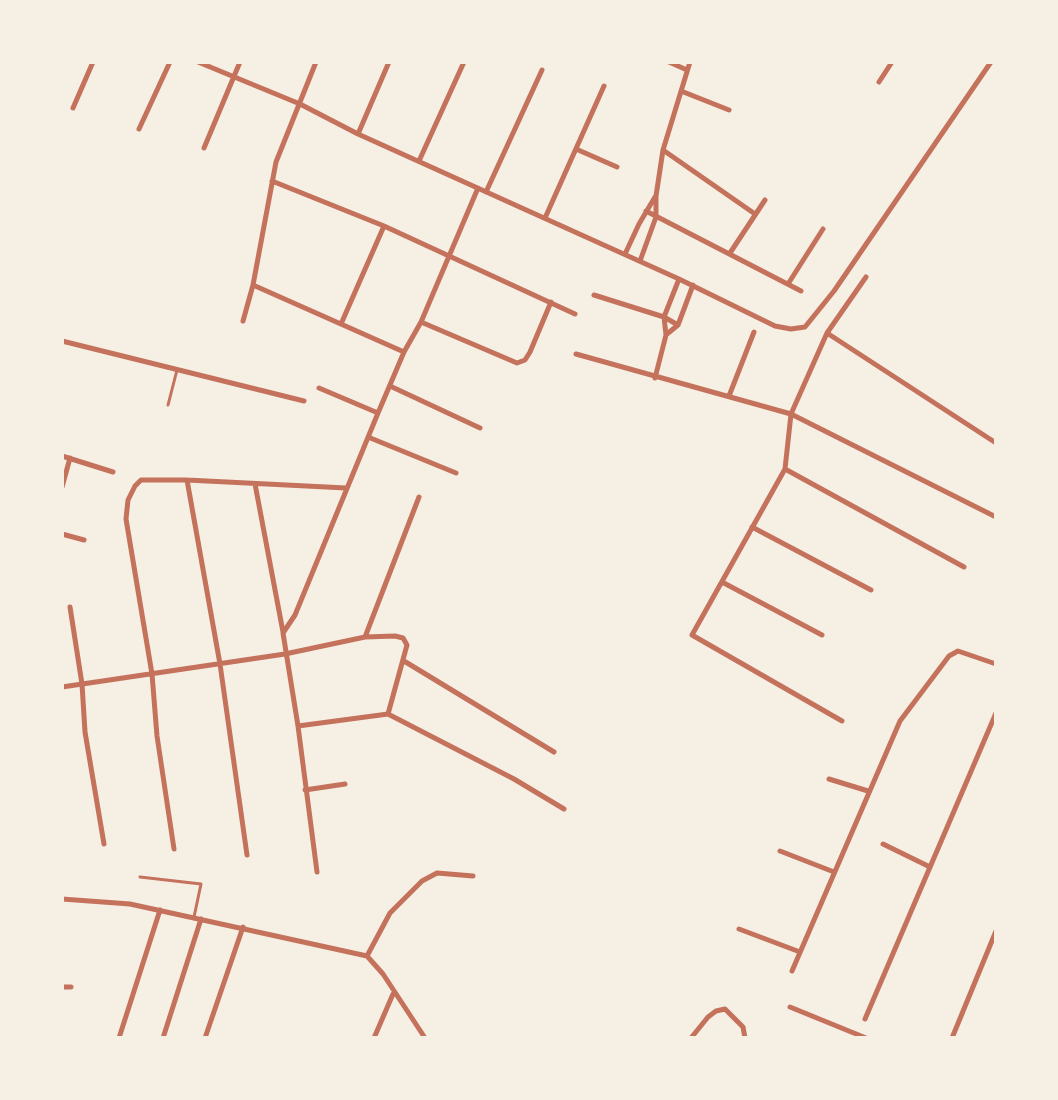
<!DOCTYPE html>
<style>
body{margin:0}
#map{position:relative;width:1058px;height:1100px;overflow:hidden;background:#f6efe4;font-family:"Archivo Narrow",sans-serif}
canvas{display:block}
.frame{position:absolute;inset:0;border:64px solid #f6efe4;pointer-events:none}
</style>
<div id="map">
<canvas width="1058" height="1100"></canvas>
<div class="frame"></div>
</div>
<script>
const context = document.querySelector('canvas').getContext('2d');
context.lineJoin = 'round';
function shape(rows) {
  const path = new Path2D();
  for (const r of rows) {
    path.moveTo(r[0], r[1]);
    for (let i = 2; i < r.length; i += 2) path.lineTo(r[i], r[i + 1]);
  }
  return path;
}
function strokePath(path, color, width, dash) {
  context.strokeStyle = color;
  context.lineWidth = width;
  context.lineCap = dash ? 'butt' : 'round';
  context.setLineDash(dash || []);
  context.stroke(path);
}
const service = shape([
 [168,405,177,370],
 [140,877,201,884,194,917]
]);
const minor = shape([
 [198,62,300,104,358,134,679,279,775,326,791,329,805,327,834,291,991,62],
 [669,62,687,70],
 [879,82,892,62],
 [681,91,729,110],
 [73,108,93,62],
 [139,129,170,62],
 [358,134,389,62],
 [204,148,240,62],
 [576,149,617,167],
 [663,150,755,214],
 [419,161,464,62],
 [272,181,384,226,575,314],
 [486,192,542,70],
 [646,211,801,291],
 [545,218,604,86],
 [730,253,765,200],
 [625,254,639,224,655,197],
 [640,261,656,217,656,196,663,150,690,62],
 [866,277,827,333,791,414,785,469,964,567],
 [788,284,823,229],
 [253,285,404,352],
 [594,295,664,317,678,325],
 [243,321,253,285,276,162,316,62],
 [421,322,517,363,525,360,530,352,551,302],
 [341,324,384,226],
 [827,333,996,443],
 [667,334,678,325,693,285],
 [62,341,304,401],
 [576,354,791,414,996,517],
 [655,378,666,335,664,317,679,279],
 [390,386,480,428],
 [319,388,378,413],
 [729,396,754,332],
 [368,437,456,473],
 [62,456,113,472],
 [785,469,692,635,842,721],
 [187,480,220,664,247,855],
 [255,484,283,632],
 [62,487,70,458],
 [752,527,871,590],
 [62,534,84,540],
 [722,582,822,635],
 [70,607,82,684,85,732,104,844],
 [365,637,419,497],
 [404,661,554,752],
 [62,687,285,654,365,637,395,636,403,638,407,645,388,714],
 [298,726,388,714,514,779,564,809],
 [829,779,868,791],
 [305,790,345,784],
 [883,844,930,867],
 [174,849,157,736,152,674,126,519,128,500,135,486,141,480,187,480,346,488],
 [780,851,834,872],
 [317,872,298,726,283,633,295,615,378,413,404,352,421,322,478,188],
 [62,899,130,904,367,956,383,974,425,1038],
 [739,929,800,952],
 [367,956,390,913,422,881,437,873,473,876],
 [792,971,900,721,949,656,958,651,996,664],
 [62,987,71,987],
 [790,1007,866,1038],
 [865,1019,996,713],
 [119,1038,160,910],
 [163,1038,201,919],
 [205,1038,243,927],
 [374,1038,393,994],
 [691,1038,708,1017,716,1011,725,1009,743,1027,745,1038],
 [952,1038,996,931]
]);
strokePath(service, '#c5725c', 3);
strokePath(minor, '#c5725c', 5);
</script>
